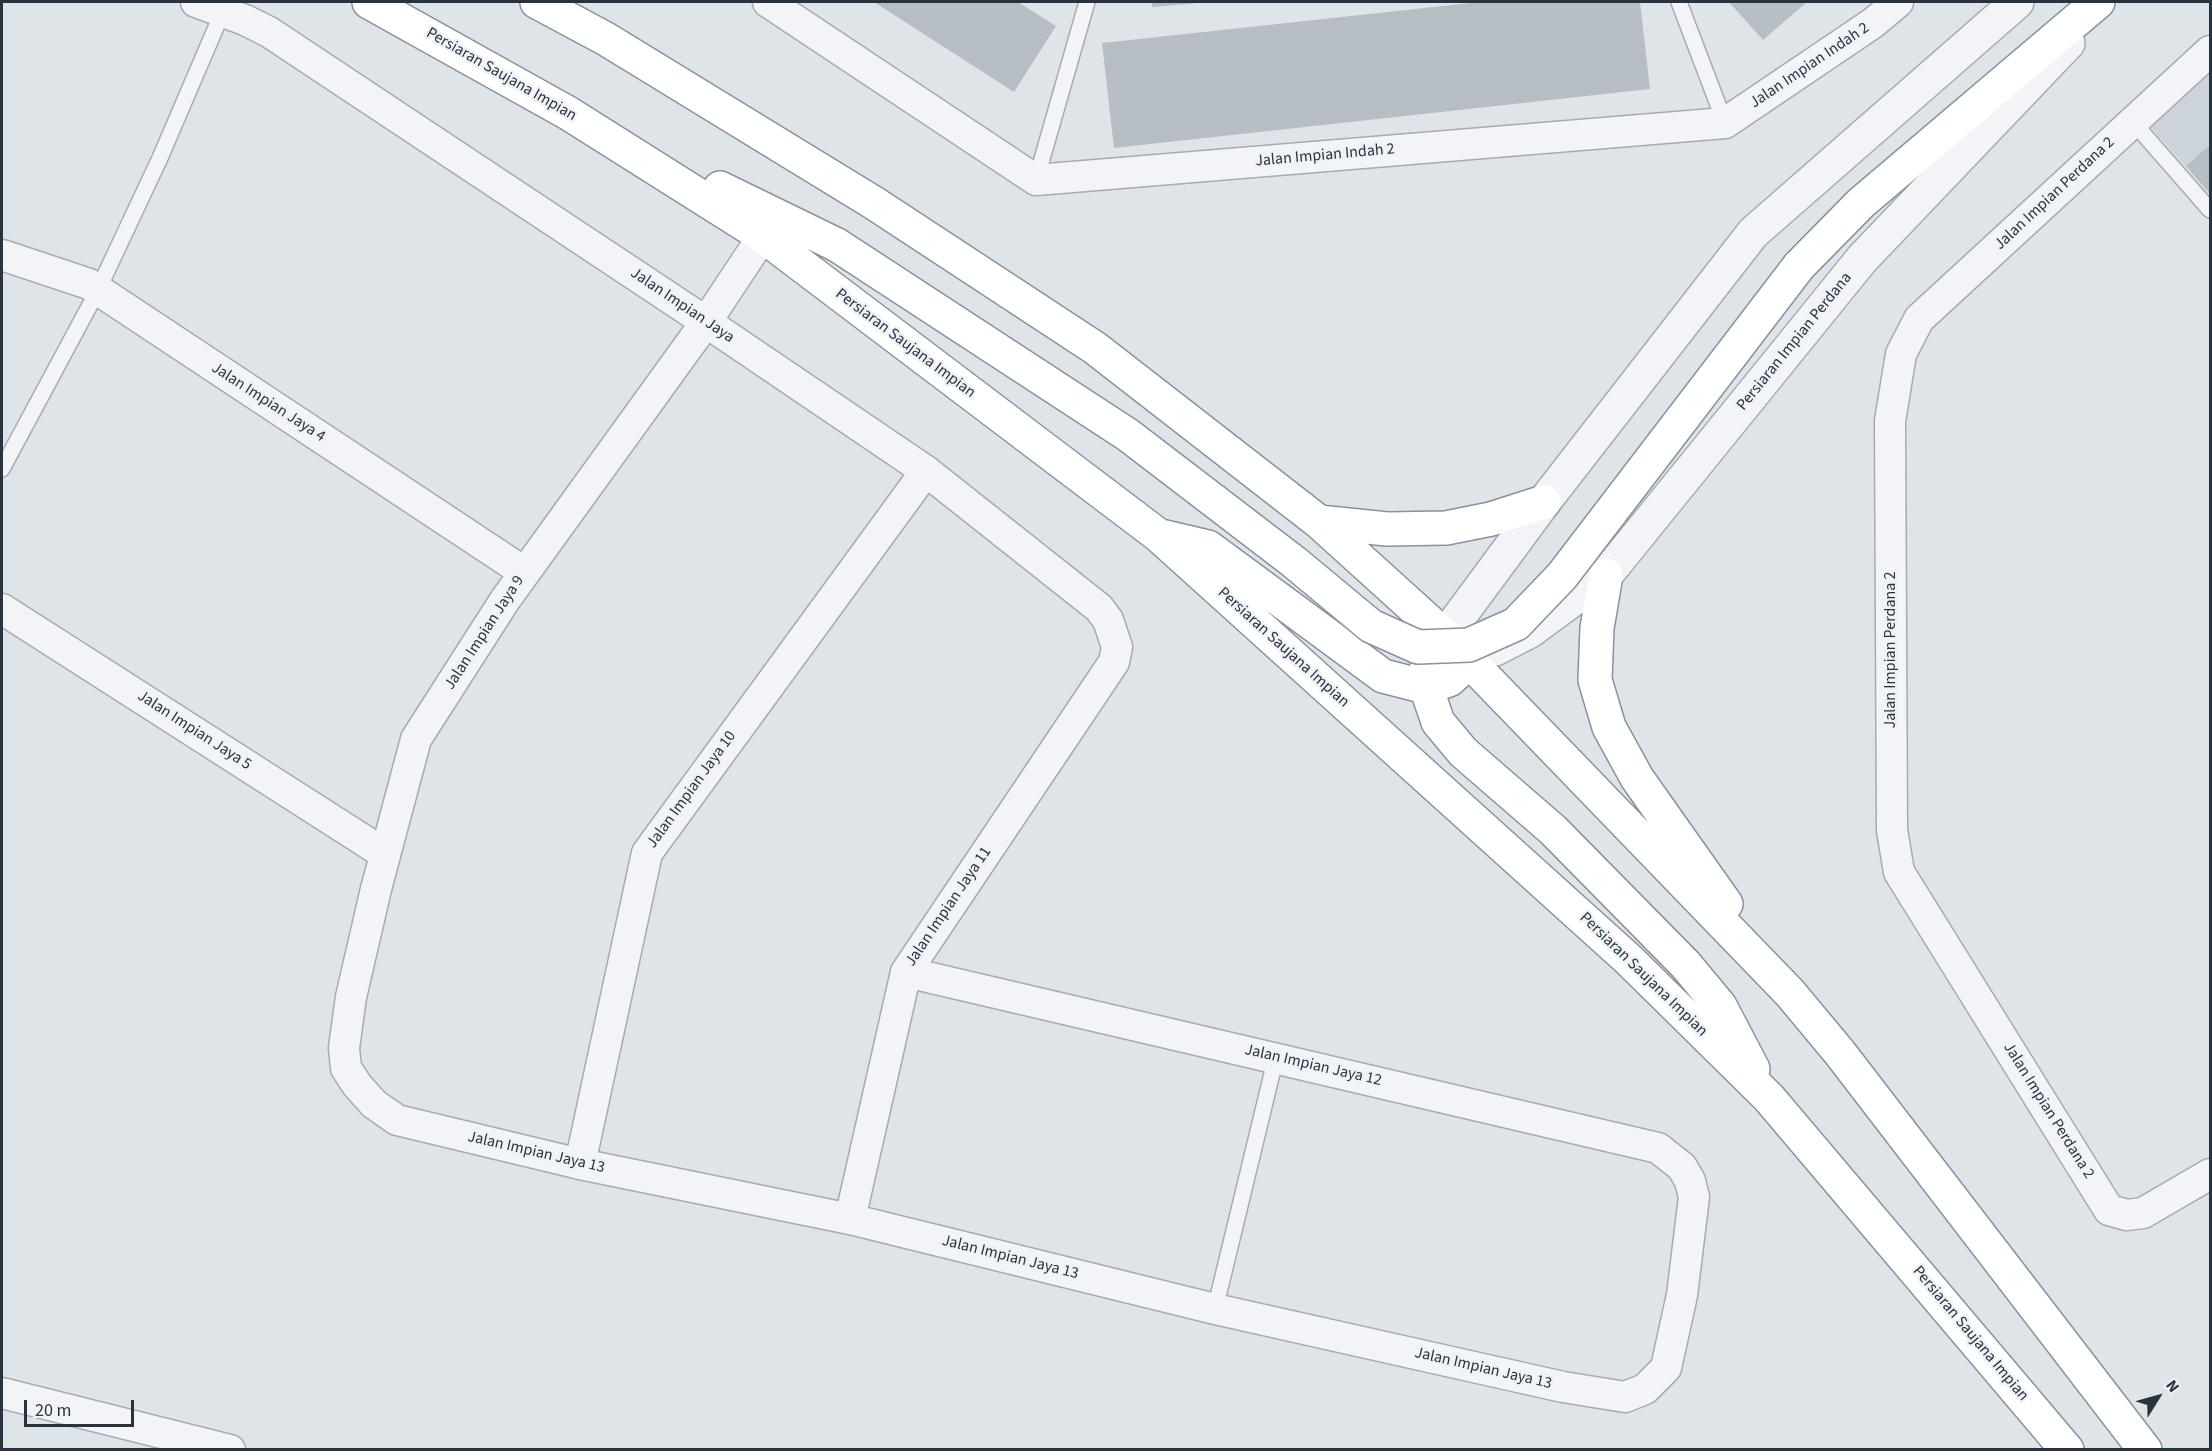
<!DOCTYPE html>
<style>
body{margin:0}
#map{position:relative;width:2212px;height:1451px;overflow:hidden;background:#dfe4e9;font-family:"Source Sans 3",sans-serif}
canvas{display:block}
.frame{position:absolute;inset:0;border:3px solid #283340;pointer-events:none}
.north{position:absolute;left:2128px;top:1367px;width:60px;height:60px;-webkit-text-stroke:4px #eff2f6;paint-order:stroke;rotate:53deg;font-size:16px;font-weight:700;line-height:24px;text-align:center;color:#283340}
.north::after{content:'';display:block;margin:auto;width:21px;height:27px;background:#283340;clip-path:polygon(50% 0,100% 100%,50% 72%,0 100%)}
.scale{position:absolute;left:24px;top:1400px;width:110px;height:27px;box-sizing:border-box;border:3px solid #283340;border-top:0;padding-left:8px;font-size:18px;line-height:21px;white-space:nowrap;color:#283340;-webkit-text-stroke:4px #eff2f6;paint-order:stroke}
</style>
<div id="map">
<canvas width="2212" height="1451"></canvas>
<div class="frame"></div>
<div class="north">N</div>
<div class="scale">20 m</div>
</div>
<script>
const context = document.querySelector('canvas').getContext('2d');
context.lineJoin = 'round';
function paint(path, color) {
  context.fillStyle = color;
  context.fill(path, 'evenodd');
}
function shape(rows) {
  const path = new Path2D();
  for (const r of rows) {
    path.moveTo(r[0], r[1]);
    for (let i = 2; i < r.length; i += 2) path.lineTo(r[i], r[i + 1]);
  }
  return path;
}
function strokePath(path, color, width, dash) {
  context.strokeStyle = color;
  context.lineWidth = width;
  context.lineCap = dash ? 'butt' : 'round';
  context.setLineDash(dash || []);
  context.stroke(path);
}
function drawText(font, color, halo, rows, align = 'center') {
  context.font = font + ' "Source Sans 3",sans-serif';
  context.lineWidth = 5;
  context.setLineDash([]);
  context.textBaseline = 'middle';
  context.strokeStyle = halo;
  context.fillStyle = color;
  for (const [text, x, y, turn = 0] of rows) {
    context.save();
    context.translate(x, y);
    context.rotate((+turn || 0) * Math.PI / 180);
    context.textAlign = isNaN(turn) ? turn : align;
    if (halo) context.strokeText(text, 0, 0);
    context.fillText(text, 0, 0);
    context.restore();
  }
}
const built = shape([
 [2210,70,2210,194,2150,126]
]);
const building = shape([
 [874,2,1018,2,1056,26,1014,92],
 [1152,2,1199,2,1199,3,1152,7],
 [1480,2,1640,2,1650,89,1114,148,1102,43],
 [1729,2,1807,2,1763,40],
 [2210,145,2210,194,2186,166]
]);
const service = shape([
 [1679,2,1725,123],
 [2133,122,2210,210],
 [1036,180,1087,2],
 [2,469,98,290,160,158,223,11],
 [1215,1309,1276,1057]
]);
const minor = shape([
 [196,2,245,20,269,32,706,322,926,471,1099,608,1108,620,1117,647,1114,662,906,972,850,1219],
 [768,2,1036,180,1725,123,1873,23,1898,2],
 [2210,51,1919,319,1901,354,1890,421,1892,830,1899,872,2109,1210,2127,1215,2143,1213,2210,1174],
 [763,236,706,322,505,600,416,739,376,889,351,997,344,1048,346,1068,357,1085,374,1104,397,1120,580,1164,850,1219,1215,1309,1563,1387,1625,1397,1645,1389,1666,1368,1682,1295,1694,1197,1690,1181,1682,1167,1658,1148,906,972],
 [2,255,89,284,524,572],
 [2,609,385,854],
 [580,1164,647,853,926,471],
 [2,1393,230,1450]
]);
const tertiary = shape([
 [1445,636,1544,502,1753,233,2017,2],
 [1495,649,1530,631,1606,575,1862,259,2068,43]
]);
const trunk = shape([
 [369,2,568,113,763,236,1158,535,1629,960,1769,1098,2067,1450],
 [537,2,606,39,874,203,1095,348,1319,522,1445,636,1790,993,1840,1053,2145,1450],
 [720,188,837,245],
 [1799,266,1861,203,2098,2],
 [1319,522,1387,529,1446,528,1491,519,1544,502],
 [1161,536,1208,547,1383,676,1426,687,1449,680,1469,662],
 [1606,575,1597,628,1595,680,1609,727,1637,778,1726,904],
 [1445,636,1426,670,1426,687,1438,722,1463,752,1553,830,1686,965,1720,1006,1753,1069]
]);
const trunkBridge = shape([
 [837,245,1128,435,1294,562,1371,626,1418,647,1469,645,1516,624,1562,576,1799,266]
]);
const streetNames = [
 ["Jalan Impian Indah 2",1810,66,-34],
 ["Persiaran Saujana Impian",501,75,30],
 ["Jalan Impian Indah 2",1325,156,-5],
 ["Jalan Impian Perdana 2",2055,194,-43],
 ["Jalan Impian Jaya",682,306,34],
 ["Persiaran Impian Perdana",1795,342,-51],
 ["Persiaran Saujana Impian",905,344,37],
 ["Jalan Impian Jaya 4",268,403,33],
 ["Jalan Impian Jaya 9",485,633,-57],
 ["Persiaran Saujana Impian",1283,648,42],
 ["Jalan Impian Perdana 2",1891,650,-90],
 ["Jalan Impian Jaya 5",194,731,33],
 ["Jalan Impian Jaya 10",692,790,-54],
 ["Jalan Impian Jaya 11",949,907,-56],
 ["Persiaran Saujana Impian",1643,975,44],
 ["Jalan Impian Jaya 12",1313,1066,13],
 ["Jalan Impian Perdana 2",2048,1111,58],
 ["Jalan Impian Jaya 13",536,1153,13],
 ["Jalan Impian Jaya 13",1010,1258,14],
 ["Persiaran Saujana Impian",1970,1334,50],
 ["Jalan Impian Jaya 13",1483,1369,13]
];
paint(built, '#cdd3db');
paint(building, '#b6bdc5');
strokePath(service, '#a4abb3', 18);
strokePath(minor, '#a4abb3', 33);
strokePath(tertiary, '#a4abb3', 36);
strokePath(trunk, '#86939f', 36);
strokePath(service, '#f2f4f7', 15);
strokePath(minor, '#f2f4f7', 30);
strokePath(tertiary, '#f2f4f7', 33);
strokePath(trunk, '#fff', 33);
strokePath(trunkBridge, '#86939f', 36, []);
strokePath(trunkBridge, '#fff', 33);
drawText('16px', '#283340', '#eff2f6', streetNames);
</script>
